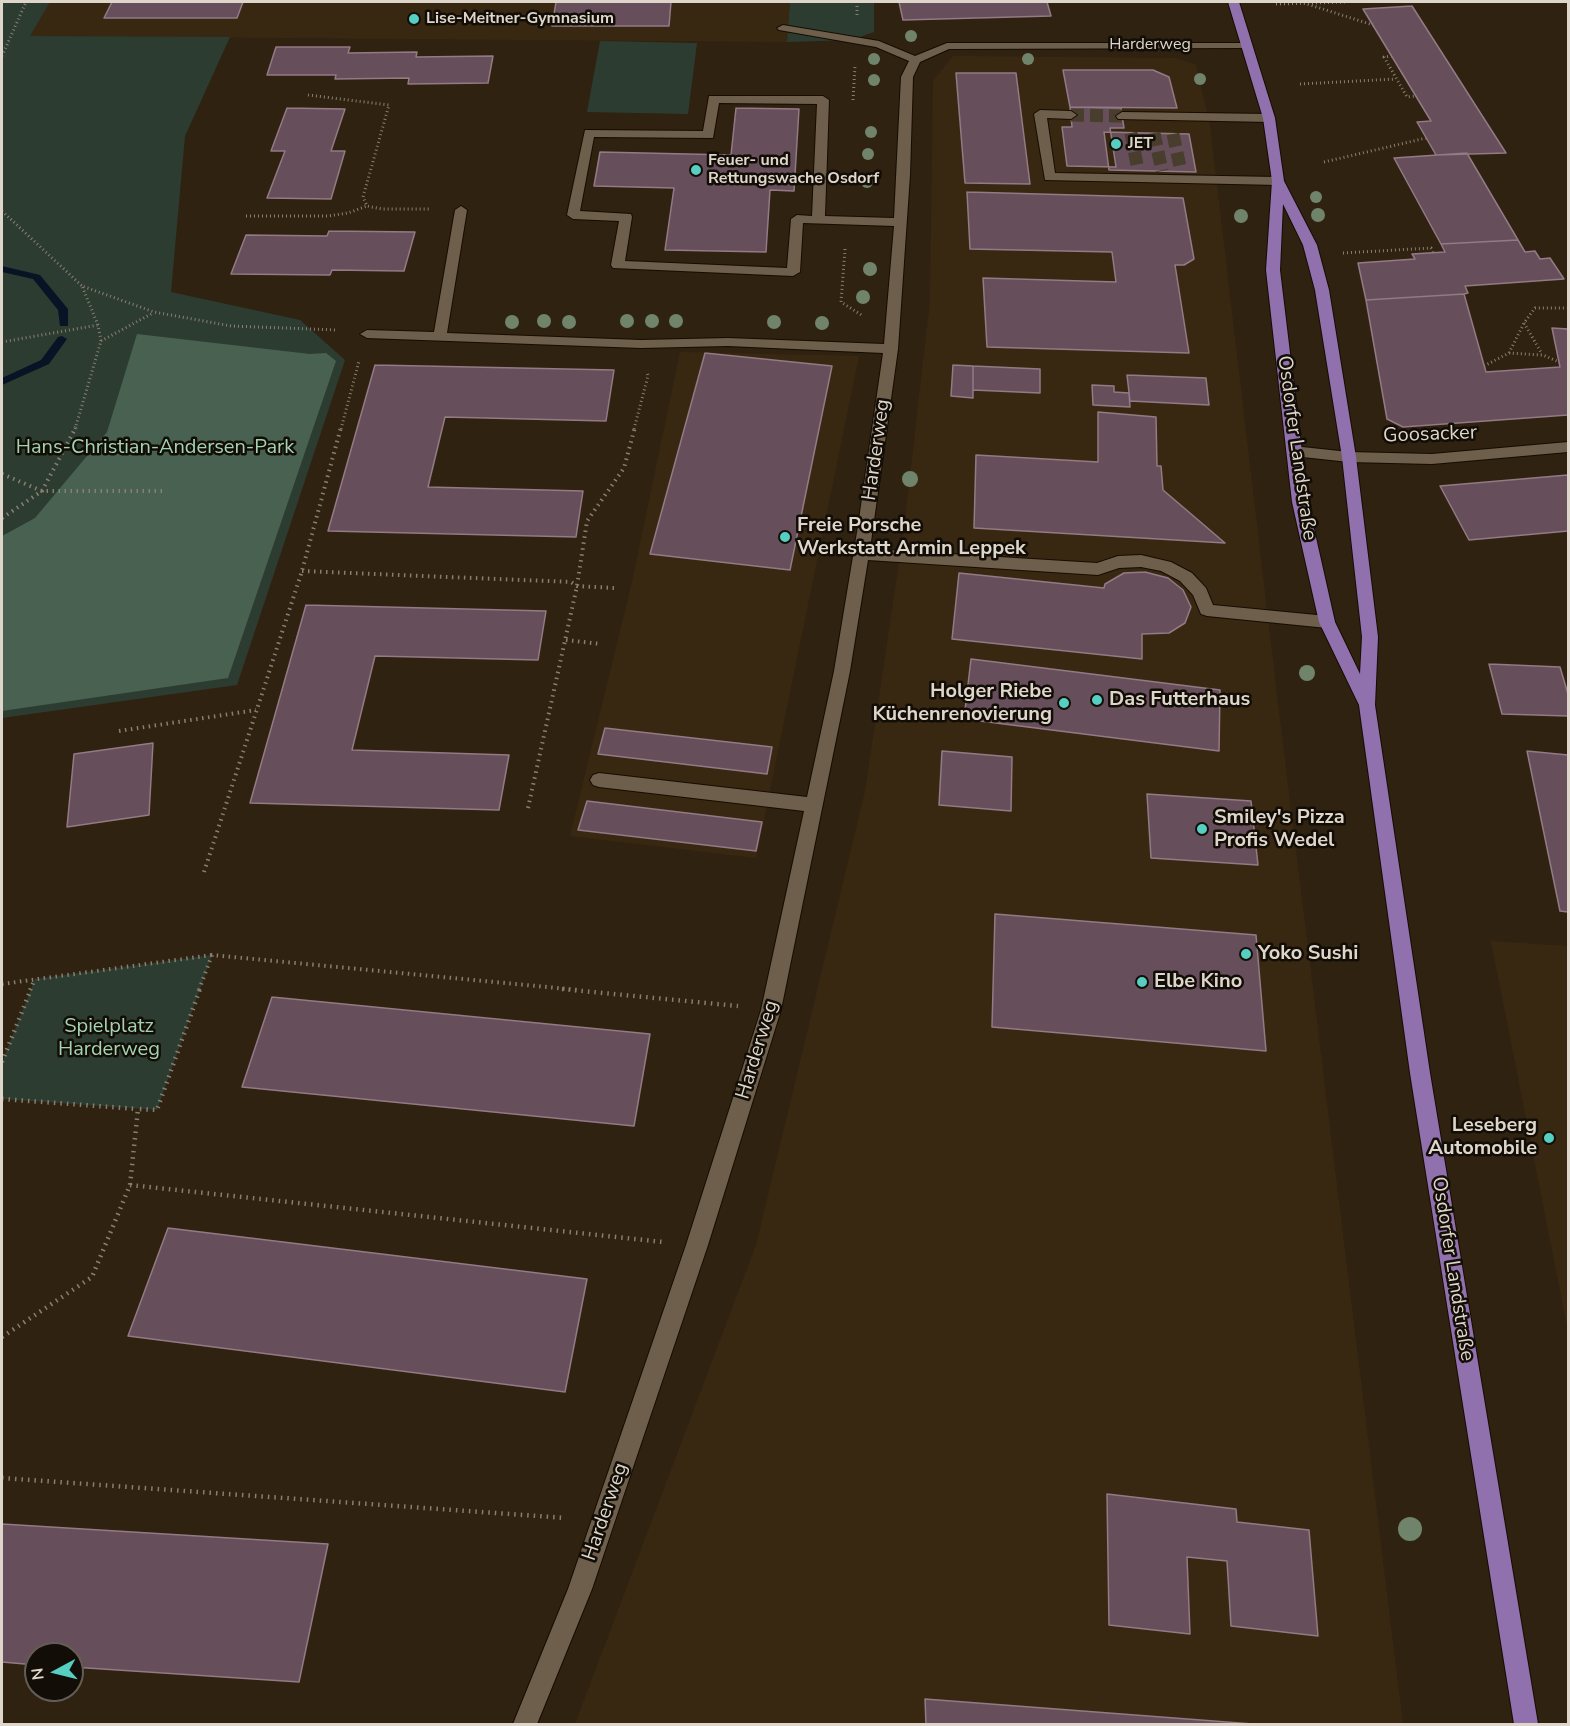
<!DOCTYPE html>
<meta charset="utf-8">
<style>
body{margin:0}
#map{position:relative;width:1570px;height:1726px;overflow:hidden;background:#2f2211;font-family:"Nunito Sans",sans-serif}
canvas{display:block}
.frame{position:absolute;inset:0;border:3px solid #ded6cb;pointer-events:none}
.north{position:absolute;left:24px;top:1642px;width:60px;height:60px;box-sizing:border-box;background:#120d06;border:2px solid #645d55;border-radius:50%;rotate:263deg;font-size:16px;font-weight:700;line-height:24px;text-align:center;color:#ded6cb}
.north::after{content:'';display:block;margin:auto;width:21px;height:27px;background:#57cec2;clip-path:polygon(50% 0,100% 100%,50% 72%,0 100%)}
</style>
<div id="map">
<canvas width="1570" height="1726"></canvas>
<div class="frame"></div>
<div class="north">N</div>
</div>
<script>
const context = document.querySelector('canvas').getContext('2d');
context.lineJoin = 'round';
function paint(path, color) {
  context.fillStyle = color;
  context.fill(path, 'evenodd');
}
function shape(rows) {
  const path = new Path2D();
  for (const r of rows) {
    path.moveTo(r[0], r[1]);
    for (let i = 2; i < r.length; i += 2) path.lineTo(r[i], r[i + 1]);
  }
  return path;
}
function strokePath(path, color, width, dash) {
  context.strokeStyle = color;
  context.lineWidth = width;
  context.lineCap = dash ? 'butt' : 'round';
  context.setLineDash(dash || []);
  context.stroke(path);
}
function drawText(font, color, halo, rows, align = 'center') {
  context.font = font + ' "Nunito Sans",sans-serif';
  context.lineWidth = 5;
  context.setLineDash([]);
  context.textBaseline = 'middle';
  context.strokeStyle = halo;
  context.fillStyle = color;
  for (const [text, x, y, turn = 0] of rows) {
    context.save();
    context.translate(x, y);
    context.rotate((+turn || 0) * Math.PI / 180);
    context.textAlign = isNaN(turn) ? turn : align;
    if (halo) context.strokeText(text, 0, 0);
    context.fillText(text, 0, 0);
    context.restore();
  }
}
const built = shape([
 [50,2,790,2,787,42,30,36],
 [953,56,1176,58,1196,65,1210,126,1276,687,1403,1724,575,1724,756,1245,865,791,904,529,930,301,933,81],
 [680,352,859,356,756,858,570,836,632,582],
 [1491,941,1568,946,1568,1331]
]);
const green = shape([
 [2,2,50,2,30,36,230,37,185,136,171,292,300,320,345,360,237,685,2,718],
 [790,2,874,2,874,32,851,40,787,42],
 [600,41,697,43,688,114,587,112],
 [212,955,157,1110,2,1099,2,1062,35,979]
]);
const forest = shape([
 [137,334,310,354,326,353,336,361,228,678,2,711,2,536,35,518,107,432]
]);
const stream = shape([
 [2,266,40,275,68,309,68,326,60,326,58,310,33,279,2,272,2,266],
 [62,336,67,339,49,364,2,385,2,378,41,360,58,337,62,336]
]);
const building = shape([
 [112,2,243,2,237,18,104,18,112,2],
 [556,2,671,2,669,26,552,26,556,2],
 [899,2,1047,2,1051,16,903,20,899,2],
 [1412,6,1506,153,1436,155,1417,122,1431,121,1363,9,1412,6],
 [276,47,350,47,348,53,417,52,416,57,493,56,488,83,408,84,409,78,335,79,336,75,267,75,276,47],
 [1063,70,1153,70,1169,77,1177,108,1070,107,1063,70],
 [956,73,1016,73,1030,184,965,183,956,73],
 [1070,107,1121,108,1124,128,1110,128,1116,167,1067,166,1062,127,1072,127,1070,107],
 [287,108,345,109,331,151,345,151,331,199,267,198,285,151,271,151,287,108],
 [736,108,799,109,794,191,770,190,766,252,665,250,674,188,594,186,600,152,731,155,736,108],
 [1104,132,1189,134,1196,172,1109,170,1104,132],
 [1467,153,1468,155,1518,240,1441,244,1394,158,1467,153],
 [967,192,1183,198,1194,259,1184,265,1175,265,1189,353,987,347,983,278,1116,282,1112,252,970,249,967,192],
 [329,231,415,232,404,271,332,270,330,275,231,274,246,235,327,236,329,231],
 [1518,240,1525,252,1535,251,1540,259,1550,258,1564,279,1465,286,1468,293,1464,294,1366,300,1358,263,1415,259,1412,254,1445,252,1441,244,1518,240],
 [1464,294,1486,372,1560,367,1552,328,1568,329,1568,415,1403,427,1387,419,1366,300,1464,294],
 [705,353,832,366,790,570,650,554,705,353],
 [375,365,614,370,606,421,445,417,428,487,583,491,576,537,328,531,375,365],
 [953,365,973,366,973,398,951,396,953,365],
 [973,366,1040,369,1040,393,973,390,973,366],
 [1127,375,1206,378,1209,405,1130,401,1127,375],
 [1092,385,1114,386,1114,392,1129,393,1130,407,1093,405,1092,385],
 [1098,412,1156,417,1157,466,1161,466,1163,490,1225,543,974,528,976,455,1098,462,1098,412],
 [1568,475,1568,531,1469,540,1440,486,1568,475],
 [1145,572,1168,578,1183,590,1191,607,1185,623,1169,633,1142,634,1142,659,952,639,959,573,1104,588,1105,584,1124,573,1145,572],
 [306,605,546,611,538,660,375,656,352,750,509,755,499,810,250,803,306,605],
 [971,659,1220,690,1219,751,964,719,971,659],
 [1489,664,1560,667,1568,694,1568,716,1502,714,1489,664],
 [605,728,772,747,767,774,598,754,605,728],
 [153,743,149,815,67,827,74,754,153,743],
 [942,751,1012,757,1011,811,939,805,942,751],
 [1527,751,1568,755,1568,912,1560,911,1527,751],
 [1147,794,1251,801,1258,865,1151,858,1147,794],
 [587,801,762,822,756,851,578,830,587,801],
 [995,914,1256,935,1266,1051,992,1027,995,914],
 [272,997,650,1034,634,1126,242,1087,272,997],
 [168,1228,587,1279,565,1392,128,1336,168,1228],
 [1107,1494,1236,1509,1237,1522,1309,1530,1318,1636,1231,1626,1227,1561,1187,1557,1190,1634,1109,1625,1107,1494],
 [2,1524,328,1544,299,1682,72,1667,72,1654,36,1654,36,1665,2,1662,2,1524],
 [925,1699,1253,1724,926,1724,925,1699]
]);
const minorTunnel = shape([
 [1071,115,1122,116],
 [1131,133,1138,170],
 [1154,133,1162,171],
 [1173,134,1181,171]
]);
const pathFar2 = shape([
 [857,2,857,15],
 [1304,3,1373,25],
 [1276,4,1348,2],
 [2,56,26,2],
 [1392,56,1384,57,1407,97,1416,96],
 [1300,84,1396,79],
 [308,95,389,105,363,197,367,206,382,209,430,209],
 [853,100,855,66],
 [1324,162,1426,138],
 [2,211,82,286],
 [246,216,328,216,348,213,367,206],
 [845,249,841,302,863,316],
 [1343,253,1431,248,1433,252],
 [1524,323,1542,354],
 [101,341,153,313],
 [2,342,98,325],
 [1509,353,1524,323,1535,308,1568,308],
 [1484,366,1509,353,1543,355,1559,362],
 [75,429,101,341,98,325,82,286,154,312,231,326,337,330],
 [341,429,359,361],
 [634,429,648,376,647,371]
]);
const pathFar1 = shape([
 [2,474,42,491,162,491],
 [2,518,42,491,76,427],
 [302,571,571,582,577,586,614,588],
 [566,640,601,644],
 [119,731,256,710],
 [528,808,577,586,587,521,624,468,635,427],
 [204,872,302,571,341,427],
 [2,984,212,955],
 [30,990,35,979],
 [199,990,212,955,578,990]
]);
const path = shape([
 [562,989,738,1006],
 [2,1062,31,989],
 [2,1099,138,1109],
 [130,1185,663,1242],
 [2,1337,92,1277,130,1185,138,1109,157,1110,200,989],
 [2,1478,566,1518]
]);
const minor = shape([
 [783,25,879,41,915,56,947,43,1251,43,1251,47,1247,48,949,49,920,62,913,77,910,175,898,349,870,549,1097,563,1118,556,1141,555,1171,562,1192,573,1206,588,1213,605,1327,616,1333,618,1335,622,1333,626,1327,628,1207,616,1201,614,1193,595,1180,581,1161,571,1141,567,1119,568,1098,575,868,560,850,671,781,1010,708,1245,592,1589,537,1724,513,1724,568,1589,686,1245,761,1010,804,811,599,787,593,785,590,780,593,775,599,773,807,797,834,671,858,526,883,353,728,346,641,348,367,338,360,334,367,330,434,332,455,210,461,206,467,210,447,333,641,340,728,338,884,344,894,226,803,223,800,272,793,276,613,268,611,265,619,221,573,219,567,215,585,130,703,131,709,96,823,96,829,100,825,216,894,218,901,77,909,61,876,47,779,30,777,28,783,25],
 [719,103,817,104,812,216,797,215,791,219,787,268,625,261,632,217,631,214,580,211,594,137,713,138,719,103],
 [1040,110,1071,111,1077,115,1071,119,1047,118,1055,173,1278,177,1284,181,1278,185,1045,180,1034,114,1040,110],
 [1122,112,1269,114,1275,118,1269,122,1118,119,1116,116,1122,112],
 [1568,442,1568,452,1432,464,1349,462,1293,456,1286,451,1293,446,1349,452,1432,454,1568,442]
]);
const major = shape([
 [1228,2,1239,2,1275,118,1284,181,1317,245,1329,290,1356,457,1378,637,1375,705,1430,1073,1538,1724,1514,1724,1410,1073,1359,705,1319,622,1292,502,1266,270,1272,181,1263,118,1228,2],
 [1283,204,1303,245,1315,290,1342,457,1362,637,1360,674,1335,622,1308,502,1280,270,1283,204]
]);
const trees = [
 [911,36,6],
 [874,59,6],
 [1028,59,6],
 [1200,79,6],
 [874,80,6],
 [871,132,6],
 [868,154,6],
 [867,182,6],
 [1316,197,6],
 [1318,215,7],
 [1241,216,7],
 [870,269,7],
 [863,297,7],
 [544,321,7],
 [627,321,7],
 [652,321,7],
 [676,321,7],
 [512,322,7],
 [569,322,7],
 [774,322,7],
 [822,323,7],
 [910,479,8],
 [1307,673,8],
 [1410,1529,12]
];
const markers = [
 [414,19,6,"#57cec2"],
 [1116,144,6,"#57cec2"],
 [696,170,6,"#57cec2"],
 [785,537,6,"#57cec2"],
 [1097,700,6,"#57cec2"],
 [1064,703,6,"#57cec2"],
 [1202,829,6,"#57cec2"],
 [1246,954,6,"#57cec2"],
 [1142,982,6,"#57cec2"],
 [1549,1138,6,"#57cec2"]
];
const farPoinames = [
 ["Lise-Meitner-Gymnasium",426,19],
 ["JET",1128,144],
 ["Feuer- und",708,161],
 ["Rettungswache Osdorf",708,179]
];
const farStreetnames = [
 ["Harderweg",1150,45]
];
const streetNames = [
 ["Goosacker",1430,435,-2],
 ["Osdorfer Landstraße",1296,448,82],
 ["Harderweg",877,450,-82],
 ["Harderweg",758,1050,-73],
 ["Osdorfer Landstraße",1452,1269,81],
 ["Harderweg",606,1512,-71]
];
const parkNames = [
 ["Hans-Christian-Andersen-Park",155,448],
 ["Spielplatz",109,1027],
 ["Harderweg",109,1050]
];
const poiNames = [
 ["Freie Porsche",797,526],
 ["Werkstatt Armin Leppek",797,549],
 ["Holger Riebe",1052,692,"right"],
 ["Küchenrenovierung",1052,715,"right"],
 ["Das Futterhaus",1109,700],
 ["Smiley's Pizza",1214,818],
 ["Profis Wedel",1214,841],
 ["Yoko Sushi",1258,954],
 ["Elbe Kino",1154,982],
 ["Leseberg",1537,1126,"right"],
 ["Automobile",1537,1149,"right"]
];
paint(built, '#392811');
paint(green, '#2d3c31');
paint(forest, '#486150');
paint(stream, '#081425');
paint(building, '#664f5a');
strokePath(building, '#937a85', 1.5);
strokePath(minorTunnel, '#493d2d', 13, [13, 6]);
strokePath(minor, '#160c00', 2);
strokePath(major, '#160c00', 2);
strokePath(pathFar2, '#897f71', 3, [1, 3]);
strokePath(pathFar1, '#897f71', 4, [1.5, 4.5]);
strokePath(path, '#897f71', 4.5, [1.5, 5]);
paint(minor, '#6d5f4c');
paint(major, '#9071ae');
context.fillStyle = '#6f846a';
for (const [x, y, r] of trees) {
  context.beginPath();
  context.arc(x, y, r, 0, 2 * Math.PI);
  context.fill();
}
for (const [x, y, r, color] of markers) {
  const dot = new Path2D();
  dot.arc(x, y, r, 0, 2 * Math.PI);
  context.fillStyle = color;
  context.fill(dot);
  strokePath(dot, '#120d06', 2);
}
drawText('bold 16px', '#ded6cb', '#120d06', farPoinames, 'left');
drawText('16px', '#ded6cb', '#120d06', farStreetnames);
drawText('20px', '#ded6cb', '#120d06', streetNames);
drawText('20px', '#a3d4b2', '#120d06', parkNames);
drawText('bold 20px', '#ded6cb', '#120d06', poiNames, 'left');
</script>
